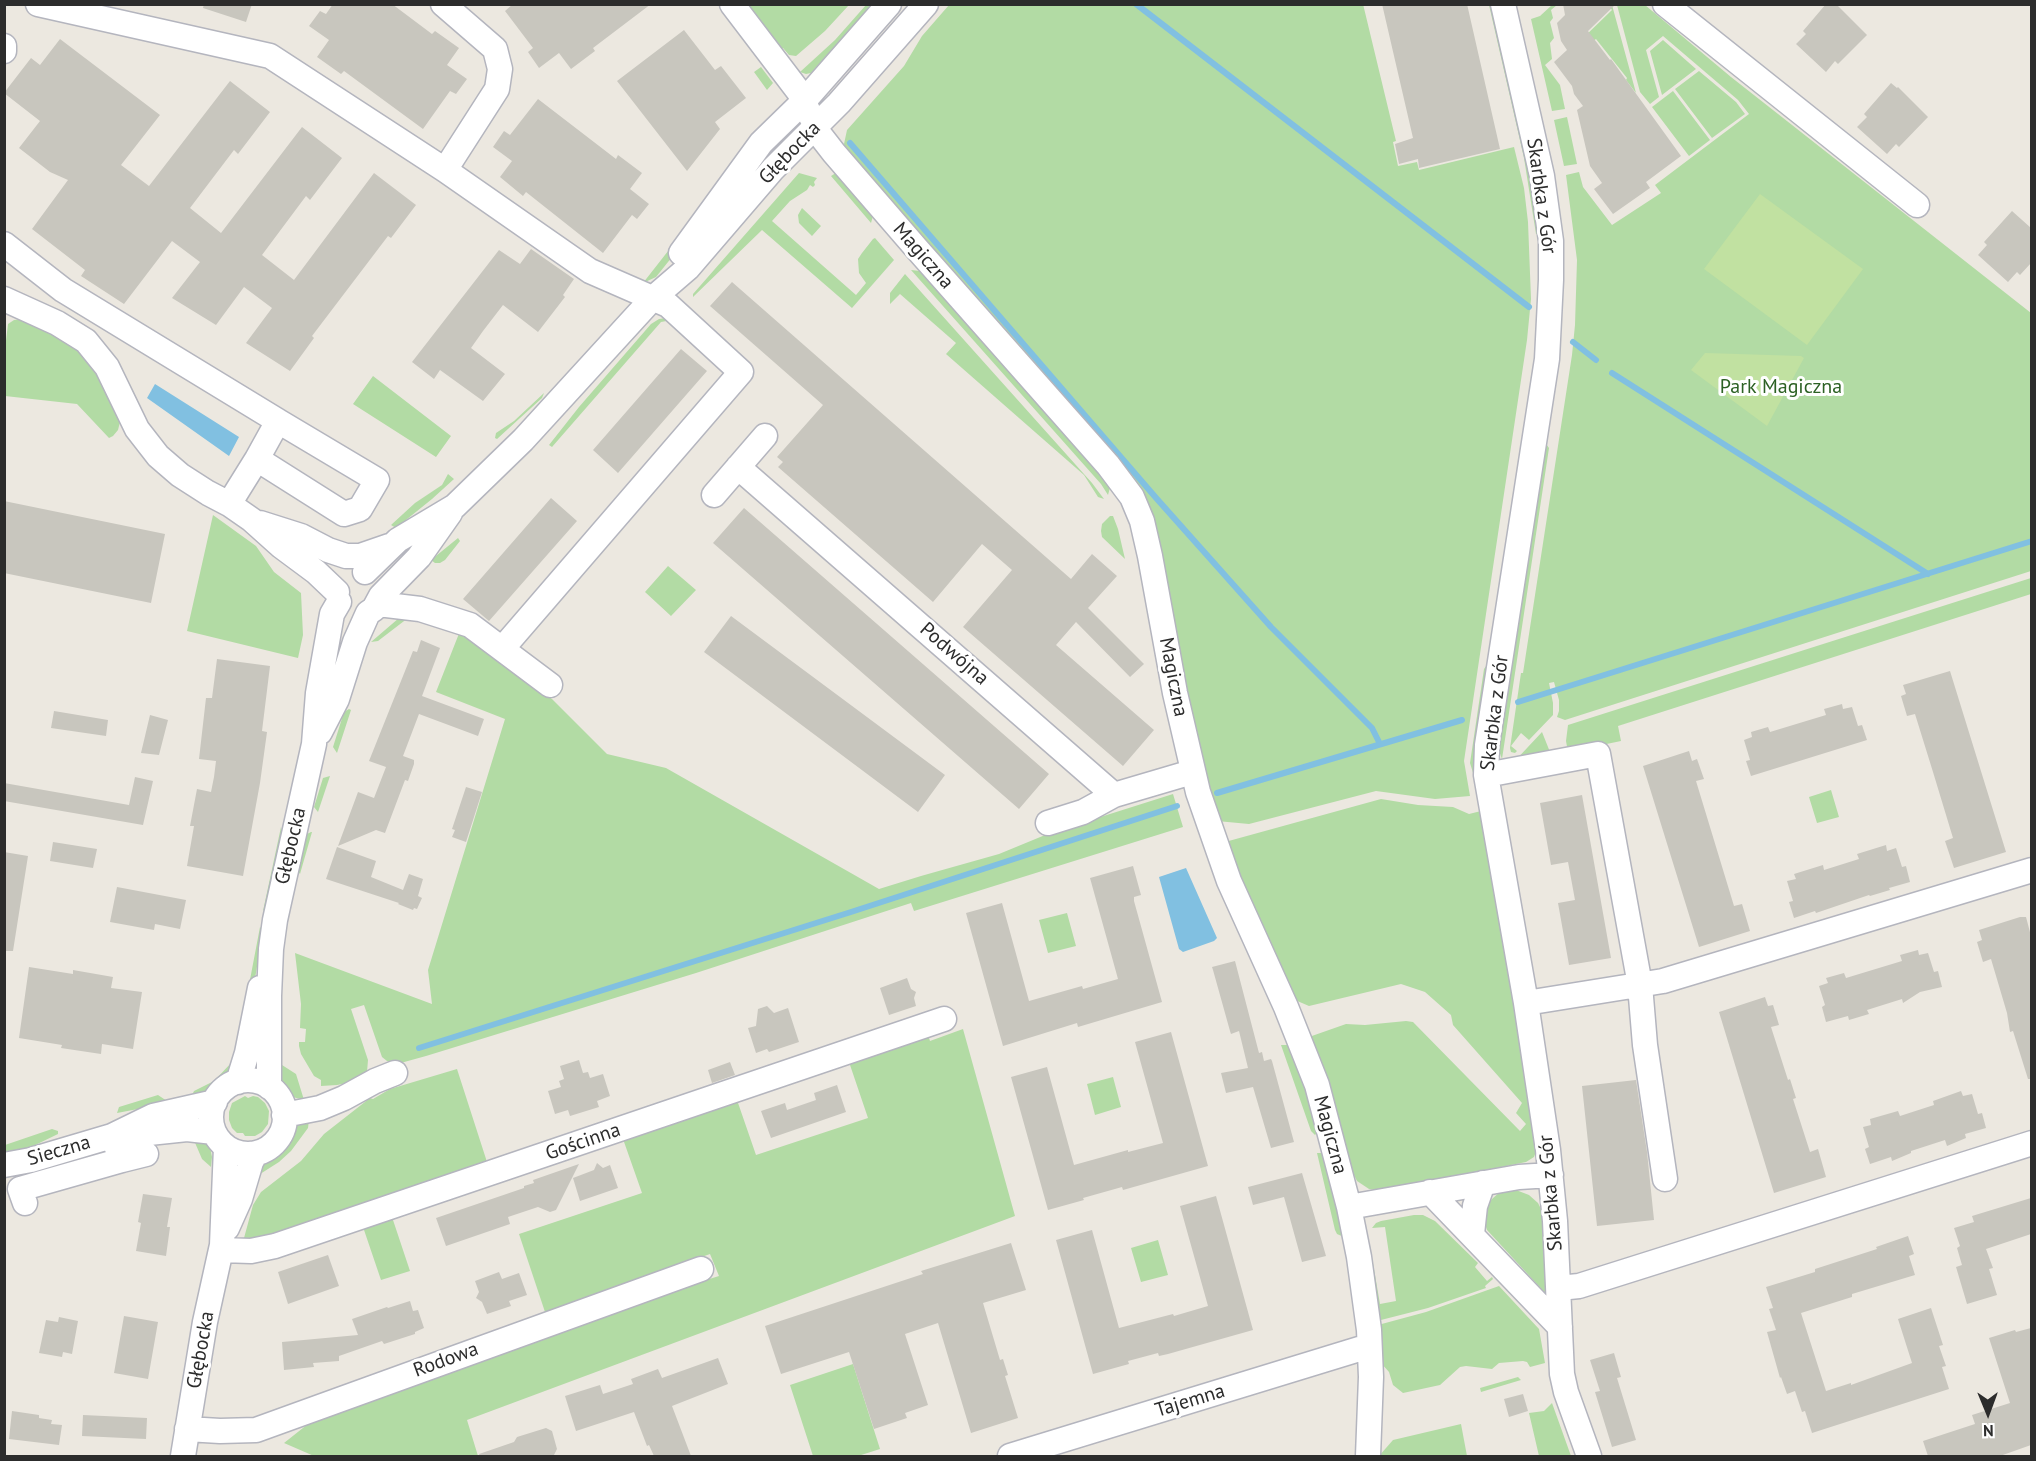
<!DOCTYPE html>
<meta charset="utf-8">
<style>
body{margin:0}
#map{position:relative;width:2036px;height:1461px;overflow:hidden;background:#ece8e0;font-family:"PT Sans",sans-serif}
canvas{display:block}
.frame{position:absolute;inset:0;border:6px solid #2c2c2c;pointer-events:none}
.north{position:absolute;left:1958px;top:1383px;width:60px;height:60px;-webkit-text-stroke:4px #fff;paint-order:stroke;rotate:179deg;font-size:16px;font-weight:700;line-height:24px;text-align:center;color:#2c2c2c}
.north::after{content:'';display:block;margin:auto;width:21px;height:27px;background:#2c2c2c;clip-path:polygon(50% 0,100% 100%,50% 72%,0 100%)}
</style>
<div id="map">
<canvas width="2036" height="1461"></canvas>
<div class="frame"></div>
<div class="north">N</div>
</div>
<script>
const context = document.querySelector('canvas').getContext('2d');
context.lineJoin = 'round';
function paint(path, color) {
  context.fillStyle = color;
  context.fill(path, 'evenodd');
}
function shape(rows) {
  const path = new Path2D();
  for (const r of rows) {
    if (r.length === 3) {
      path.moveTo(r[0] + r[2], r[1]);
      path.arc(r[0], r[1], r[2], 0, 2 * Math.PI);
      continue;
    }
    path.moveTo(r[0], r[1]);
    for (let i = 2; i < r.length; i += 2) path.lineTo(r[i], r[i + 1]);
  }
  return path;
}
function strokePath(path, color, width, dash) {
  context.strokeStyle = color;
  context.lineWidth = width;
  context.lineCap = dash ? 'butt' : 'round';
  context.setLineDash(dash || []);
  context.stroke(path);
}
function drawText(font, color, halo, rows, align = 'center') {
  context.font = font + ' "PT Sans",sans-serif';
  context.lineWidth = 6;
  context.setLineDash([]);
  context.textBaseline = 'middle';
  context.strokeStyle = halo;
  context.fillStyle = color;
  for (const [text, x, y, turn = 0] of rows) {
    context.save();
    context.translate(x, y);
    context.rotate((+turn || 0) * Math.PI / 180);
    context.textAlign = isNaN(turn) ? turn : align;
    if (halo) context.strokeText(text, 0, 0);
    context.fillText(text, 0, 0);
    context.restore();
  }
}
const green = shape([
 [1363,4,1396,141,1393,142,1398,166,1417,162,1419,170,1514,147,1524,188,1528,222,1531,299,1527,340,1464,761,1470,796,1435,799,1376,791,1249,824,1217,821,1189,722,1151,509,1145,508,845,151,844,144,847,130,904,66,922,36,949,5],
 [745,5,849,5,825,31,796,56,789,55,783,48,780,50],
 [866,5,872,5,811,73,806,74,800,72,835,40],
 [1489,5,1495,5,1542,235,1536,234,1524,158],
 [1552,5,1557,5,1551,10,1553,18,1550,22,1554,38,1550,43,1552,59,1545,65,1560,85,1565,109,1552,111,1531,19,1540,16],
 [1608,5,1612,5,1636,93,1626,80,1627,78,1596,39,1586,46,1581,40,1612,10],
 [1617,5,1645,5,1731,77,2031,313,2031,571,1565,720,1557,717,1559,711,1559,700,1554,682,1549,683,1553,703,1553,715,1529,740,1521,733,1511,746,1517,751,1515,753,1511,752,1510,748,1521,673,1523,673,1572,355,1575,325,1577,260,1566,175,1579,172,1583,187,1612,225,1661,193,1655,185,1749,114,1738,100,1663,36,1646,50,1659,97,1650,104,1640,92],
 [1663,40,1696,69,1662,95,1650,51],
 [761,67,773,83,767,90,754,72],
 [1699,71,1736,102,1745,114,1712,138,1675,89],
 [1673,91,1710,140,1689,156,1652,107],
 [1567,117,1577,164,1564,166,1554,120],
 [748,140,672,257,656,277,643,283,672,246,728,167],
 [839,171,873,216,871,223,831,176],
 [799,173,817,178,814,182,815,185,813,187,810,185,807,190,790,201,772,221,856,295,866,283,859,273,858,259,862,253,873,239,875,238,894,260,852,308,762,230,693,297,693,294],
 [802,208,821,226,812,236,799,223,798,215],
 [911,270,920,271,1111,484,1108,495,1101,484],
 [905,274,1092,483,1104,499,1098,497,1084,475,946,354,956,343,900,294,890,304,890,293],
 [666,318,672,320,661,322,552,447,549,445,579,407,651,324,659,319],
 [23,319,68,340,89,360,115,408,120,422,118,430,113,436,109,438,77,404,5,396,5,349,8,324,14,320],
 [373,376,451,436,436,457,353,404],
 [544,393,542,398,497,439,495,438,496,433,514,421],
 [1544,441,1549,448,1502,759,1498,748],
 [448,474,454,479,432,499,396,528,391,525,415,503,442,485],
 [213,515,256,546,274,572,301,593,303,635,298,658,187,631],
 [1110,516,1113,516,1118,529,1125,559,1102,537,1101,531,1102,524],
 [458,538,460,541,445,560,440,563,435,563,431,560],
 [668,566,696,590,671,616,645,592],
 [2031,578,2031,594,1618,726,1621,741,1568,752,1566,741,1568,725],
 [399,618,408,618,378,641,371,642],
 [460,631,552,699,607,754,666,768,879,889,921,876,999,854,1050,833,1173,794,1183,827,914,911,911,903,696,973,426,1056,397,1064,387,1061,382,1057,364,1005,351,1009,368,1060,367,1072,347,1083,337,1085,321,1086,321,1080,314,1076,301,1054,299,1046,299,1042,305,1042,306,1029,300,1028,301,1004,295,953,432,1004,428,970,505,719,436,692],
 [1492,658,1474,776,1470,763,1484,669],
 [349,709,351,710,337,753,333,747,344,712],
 [1542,732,1550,752,1513,763],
 [330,776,318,812,314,807,323,778],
 [1831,790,1839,817,1817,823,1809,797],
 [1381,799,1418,805,1453,807,1469,814,1481,811,1519,1026,1537,1149,1534,1157,1526,1162,1381,1191,1369,1189,1357,1181,1352,1171,1309,1037,1346,1024,1365,1025,1406,1021,1413,1022,1520,1131,1526,1124,1516,1113,1522,1103,1453,1025,1451,1015,1425,992,1401,984,1309,1006,1295,1000,1225,842],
 [281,827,283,837,266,908,263,911],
 [311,832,312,832,300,874,296,868,305,835],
 [1067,913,1076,946,1048,953,1039,920],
 [260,927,263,930,256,973,254,982,249,985],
 [963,1029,1015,1216,467,1420,478,1456,314,1456,284,1443,308,1424,652,1297,719,1276,710,1254,545,1312,519,1234,642,1193,623,1139,737,1100,756,1155,868,1118,849,1062,928,1035,930,1041],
 [1281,1045,1287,1045,1293,1052,1319,1125,1317,1133,1315,1135,1311,1131],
 [233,1061,232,1072,207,1093,190,1099,194,1091,214,1081],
 [282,1065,296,1074,304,1100,289,1096,283,1089,281,1079],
 [457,1069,487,1162,257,1241,244,1238,253,1205,261,1192,301,1161,324,1134,370,1098,373,1099,390,1089],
 [1113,1077,1121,1107,1095,1115,1087,1084],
 [158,1095,167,1101,159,1105,117,1113,119,1107],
 [245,1096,248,1098,253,1096,258,1097,265,1103,269,1111,268,1124,262,1132,255,1136,245,1136,243,1133,237,1133,232,1128,229,1120,229,1112,232,1103],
 [309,1120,308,1128,291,1151,279,1162,257,1176,263,1160,282,1145,296,1126],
 [52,1129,58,1131,58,1134,27,1149,5,1156,5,1145],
 [193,1138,201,1139,210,1147,212,1157,211,1167,202,1159],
 [1317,1153,1323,1153,1327,1157,1344,1237,1337,1234,1335,1230],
 [1516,1190,1529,1195,1538,1203,1544,1215,1547,1295,1487,1230,1485,1224,1485,1216,1488,1204,1492,1199,1501,1191],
 [1414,1215,1423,1215,1435,1221,1478,1263,1475,1267,1487,1281,1492,1277,1493,1279,1485,1286,1486,1288,1428,1308,1377,1321,1366,1247,1370,1246,1380,1304,1396,1301,1385,1227,1372,1228,1376,1223,1381,1221],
 [392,1217,410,1271,381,1280,363,1227],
 [1158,1240,1168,1275,1141,1282,1131,1248],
 [1499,1286,1539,1329,1545,1363,1530,1367,1527,1362,1523,1361,1499,1363,1492,1369,1466,1366,1460,1367,1440,1385,1403,1393,1393,1385,1389,1372,1381,1363,1378,1325,1426,1312],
 [853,1364,880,1449,858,1456,813,1456,790,1385],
 [1518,1377,1521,1380,1481,1392,1480,1388],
 [1552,1403,1571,1456,1539,1456,1529,1413,1544,1411],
 [1461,1424,1467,1456,1379,1456,1393,1440]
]);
const pitch = shape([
 [1760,194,1863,269,1807,345,1704,269],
 [1705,353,1801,356,1804,358,1767,426,1691,370]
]);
const water = shape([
 [155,384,239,437,229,456,147,398],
 [1186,868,1217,938,1214,941,1183,952,1179,949,1159,877]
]);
const stream = shape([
 [1136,4,1529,307],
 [850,143,1157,499,1271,627,1372,728,1380,744],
 [1573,342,1596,360],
 [1612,373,1928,574],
 [1518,702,2032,541],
 [1217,793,1462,720],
 [419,1048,851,912,1177,806]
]);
const building = shape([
 [204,4,252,4,246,22,203,8],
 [333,4,392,4,432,34,435,31,459,48,447,65,467,79,456,94,450,91,423,129,344,71,341,74,317,57,329,40,309,26,320,11,326,14],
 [513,4,651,4,593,48,595,51,571,69,559,53,539,68,528,52,533,48,505,11],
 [1382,4,1467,4,1500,149,1419,168,1418,159,1399,164,1395,144,1413,138],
 [1563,4,1616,4,1588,31,1610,60,1611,59,1681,156,1646,182,1650,188,1613,214,1594,189,1602,183,1590,166,1577,110,1583,106,1574,94,1572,86,1554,62,1567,50,1561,41,1557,23,1565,15],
 [1826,4,1836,4,1867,35,1838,64,1835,61,1826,72,1796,44,1806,34,1803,31],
 [684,30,715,70,721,66,746,98,715,122,720,129,687,171,617,81],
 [60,39,160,115,121,165,149,186,230,81,270,112,238,154,234,150,190,208,221,233,302,127,342,158,310,200,306,196,262,255,294,280,374,173,416,205,391,238,388,236,312,336,314,338,290,371,246,343,272,308,244,287,216,325,172,298,200,262,172,241,124,304,81,276,85,270,32,229,68,180,50,172,19,148,40,121,4,93,31,58,40,65],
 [1891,83,1897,88,1898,87,1928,117,1899,147,1896,144,1887,154,1857,127,1867,117,1864,114],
 [538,99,616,159,618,155,642,173,630,189,649,204,637,219,632,215,603,253,526,192,523,196,500,177,512,161,493,147,504,131,510,135],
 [2012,211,2031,228,2031,263,2020,275,2017,272,2008,282,1978,255,1987,245,1984,242],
 [531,249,574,279,563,295,565,297,538,332,503,305,483,331,471,348,505,374,483,401,440,370,434,379,412,362,499,250,520,264],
 [732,282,1071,579,1092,554,1117,576,1088,608,1144,664,1130,677,1076,622,1056,645,1154,730,1123,766,963,627,1012,570,982,544,933,602,778,467,783,462,777,457,823,405,710,306],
 [681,349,707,371,618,473,593,450],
 [551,498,577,521,489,621,463,599],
 [4,501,165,534,151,603,4,573],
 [744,508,1049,774,1019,809,713,543],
 [731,616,945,775,918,812,704,652],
 [421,640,440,648,422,696,484,719,478,736,419,714,403,756,414,760,414,764,408,781,405,780,385,833,376,830,338,846,358,792,374,798,386,767,369,761,413,651,417,652],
 [217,659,270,666,262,731,267,732,260,783,243,876,187,866,194,826,190,826,197,789,211,792,214,777,216,761,199,759,206,698,212,698],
 [1950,671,2006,852,1954,868,1945,841,1953,838,1933,772,1915,714,1907,716,1901,696,1906,694,1903,685],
 [1842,704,1843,709,1852,707,1858,726,1862,725,1867,740,1751,776,1746,761,1750,760,1744,740,1752,737,1751,732,1768,727,1770,732,1826,715,1824,709],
 [54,711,108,720,106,736,51,728],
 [150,715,168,720,159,755,141,753],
 [1689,751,1692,761,1697,759,1704,779,1696,781,1734,906,1742,904,1750,931,1699,947,1643,766],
 [135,777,153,781,143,825,4,801,4,783,129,805],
 [466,787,482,792,466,842,452,837,455,830,452,829],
 [1582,795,1611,958,1569,965,1558,903,1575,900,1568,862,1551,865,1540,803],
 [53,842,97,849,93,868,50,861],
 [1886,845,1887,851,1896,848,1902,867,1906,866,1910,882,1889,888,1890,890,1870,896,1869,895,1816,913,1815,911,1794,918,1789,902,1793,901,1787,881,1796,879,1794,874,1823,865,1824,870,1859,859,1857,854],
 [337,847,376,861,371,877,403,890,409,874,423,879,418,896,422,898,417,909,414,908,413,910,398,904,399,903,326,879],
 [4,852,28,856,13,951,4,951],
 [1133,866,1141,895,1134,897,1134,901,1162,1002,1078,1027,1077,1023,1003,1046,966,913,1002,903,1029,1001,1082,986,1083,989,1118,979,1090,878],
 [117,887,186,900,180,929,155,924,154,930,110,922],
 [2020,917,2026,917,2031,936,2031,1079,2028,1079,2013,1031,2010,1032,2007,1013,1991,959,1983,962,1977,942,1982,940,1979,930],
 [1918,950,1919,955,1928,953,1934,972,1938,971,1942,987,1920,992,1903,1003,1902,999,1867,1010,1869,1014,1849,1020,1848,1016,1826,1022,1822,1007,1825,1005,1819,986,1828,983,1826,978,1844,973,1846,978,1902,961,1900,955],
 [1235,961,1259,1053,1262,1052,1264,1061,1271,1059,1272,1061,1294,1142,1271,1148,1253,1087,1226,1093,1221,1073,1248,1068,1239,1031,1231,1034,1230,1031,1213,970,1212,967],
 [29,967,73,974,73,970,113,977,111,988,142,992,133,1049,102,1044,101,1054,61,1048,62,1045,19,1038],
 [907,978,911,989,916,992,914,998,916,1006,889,1015,880,988],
 [1765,997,1768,1006,1773,1005,1779,1025,1771,1027,1788,1080,1790,1079,1796,1098,1793,1099,1810,1152,1818,1149,1826,1177,1774,1193,1719,1012],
 [767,1006,774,1013,788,1008,799,1042,769,1052,767,1049,756,1053,748,1028,756,1026,758,1009],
 [1171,1032,1208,1166,1123,1190,1122,1187,1083,1198,1084,1200,1048,1210,1011,1077,1047,1067,1074,1165,1128,1150,1128,1152,1163,1143,1135,1042],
 [579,1060,583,1073,588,1072,590,1078,603,1074,610,1096,597,1101,599,1107,570,1116,568,1110,555,1114,548,1091,561,1087,559,1081,564,1079,560,1066],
 [730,1062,735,1075,712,1083,708,1070],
 [1636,1080,1647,1152,1654,1220,1597,1226,1582,1086],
 [837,1085,846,1112,771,1138,761,1111,785,1103,787,1110,816,1100,814,1093],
 [1961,1091,1963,1096,1972,1094,1978,1114,1982,1113,1986,1128,1965,1134,1966,1138,1947,1146,1945,1140,1911,1151,1911,1153,1892,1161,1891,1157,1870,1164,1865,1149,1869,1147,1863,1127,1871,1125,1870,1119,1898,1111,1900,1116,1934,1105,1933,1101],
 [597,1163,603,1168,610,1165,618,1188,580,1201,573,1178,594,1170],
 [579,1164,556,1210,550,1212,538,1207,508,1217,510,1224,446,1246,436,1218,524,1188,524,1186,534,1183,533,1180],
 [1302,1173,1326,1256,1302,1262,1284,1197,1253,1205,1248,1187],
 [143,1194,172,1198,167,1227,170,1227,166,1256,136,1251,141,1223,138,1222],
 [1216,1196,1253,1330,1168,1354,1159,1356,1158,1353,1128,1361,1129,1364,1093,1374,1056,1240,1092,1230,1119,1328,1173,1314,1174,1316,1208,1306,1180,1206],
 [2031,1198,2031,1234,1986,1249,1993,1268,1989,1269,1997,1295,1967,1304,1956,1267,1962,1265,1957,1248,1960,1246,1954,1228,1974,1222,1972,1216],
 [1908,1236,1914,1254,1909,1256,1915,1275,1852,1294,1852,1297,1801,1313,1826,1391,1851,1383,1851,1385,1912,1363,1898,1319,1931,1308,1943,1345,1939,1346,1946,1366,1942,1367,1949,1389,1812,1433,1805,1411,1802,1412,1795,1391,1787,1394,1781,1377,1780,1378,1767,1332,1776,1330,1769,1309,1773,1308,1766,1287,1815,1272,1815,1269,1877,1249,1876,1247],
 [1011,1243,1026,1290,983,1303,1000,1360,1003,1359,1008,1375,1005,1376,1018,1418,971,1433,938,1323,905,1334,928,1405,905,1413,907,1418,874,1429,849,1352,781,1374,765,1326,923,1274,921,1271],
 [328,1255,339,1286,288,1304,278,1272],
 [499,1272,502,1279,519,1273,527,1295,509,1301,511,1306,487,1314,482,1302,476,1298,479,1292,475,1281],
 [410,1301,413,1311,418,1310,424,1328,415,1332,415,1334,384,1344,382,1341,339,1356,339,1361,313,1363,314,1367,284,1370,282,1342,358,1335,352,1319,387,1307,388,1308],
 [124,1316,158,1322,148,1379,114,1373],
 [59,1317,78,1321,72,1354,63,1352,62,1357,39,1353,46,1320,58,1322],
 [2031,1328,2031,1445,2000,1456,1928,1456,1923,1441,1975,1424,1972,1415,2010,1403,1989,1338,2015,1330,2016,1332],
 [1614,1353,1621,1377,1617,1378,1636,1440,1612,1447,1595,1392,1600,1391,1590,1360],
 [718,1358,728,1384,672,1406,691,1456,654,1456,649,1445,647,1446,634,1412,576,1431,565,1396,600,1385,603,1394,633,1384,631,1379,658,1369,662,1378],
 [1523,1394,1528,1411,1509,1417,1504,1399],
 [12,1411,39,1415,39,1418,52,1420,51,1424,62,1425,59,1445,9,1439],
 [83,1415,147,1418,146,1439,82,1436],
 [546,1428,552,1431,557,1449,554,1455,548,1456,480,1456,479,1454,514,1442,517,1437]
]);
const minor = shape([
 [38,4,270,56,445,170,590,271,668,305,741,372,502,649],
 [443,4,495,49,500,69,497,89,445,170],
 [732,4,799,92,820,135,834,153,917,249,1108,465,1132,497,1142,521,1150,556,1175,693,1198,792,1229,881,1286,1007,1317,1085,1349,1207,1359,1257,1369,1330,1371,1377,1368,1456],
 [1503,4,1542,176,1551,241,1551,280,1547,359,1487,745,1486,775,1526,1003,1548,1150,1555,1221,1562,1374,1566,1392,1589,1456],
 [1665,4,1917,205],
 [4,46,4,51],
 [4,244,63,290,278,421],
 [681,253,761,143,804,101,889,4],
 [4,299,57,323,86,341,107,367,137,429,158,456,180,475,208,493,229,504,252,520,281,546,316,572,337,592],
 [738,467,1114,795],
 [714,495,765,436],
 [229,504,257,459,344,514,360,509,377,480,278,421,257,459],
 [260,523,301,536,328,550,346,556,360,556,389,546],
 [365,572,398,540,455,506,523,440,652,299,688,268,773,169,839,103,926,4],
 [378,604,420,609,470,625,550,685],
 [320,732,337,699,355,642,368,613,374,609,381,596,419,557,450,513],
 [1486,775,1598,754,1640,985,1645,1045,1665,1179],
 [1048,823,1083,812,1114,795,1192,772],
 [1526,1003,1663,981,2032,870],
 [248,1117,37],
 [238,1082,247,1053,260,988],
 [269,1087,269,996,271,949,275,920,314,744,318,693,332,614,339,602],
 [284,1115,320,1108,344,1098,375,1081,395,1073],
 [130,1135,187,1129,214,1132],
 [122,1160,146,1154],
 [4,1165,31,1160,112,1136,153,1116,215,1102],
 [1430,1192,1560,1327],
 [25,1203,20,1189,122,1160,112,1136],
 [1349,1207,1519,1177,1551,1175],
 [227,1228,240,1199,251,1162,256,1153],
 [1472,1234,1475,1206,1483,1183],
 [221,1250,251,1251,275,1246,944,1019],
 [1559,1288,1579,1286,2032,1143],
 [187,1429,220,1431,256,1430,701,1269],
 [183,1456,205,1322,222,1245,226,1147],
 [1010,1456,1369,1346]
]);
const streetNames = [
 ["Głębocka",790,153,-46],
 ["Skarbka z Gór",1541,196,82],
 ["Magiczna",923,256,49],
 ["Podwójna",954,654,41],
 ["Magiczna",1173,677,79],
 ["Skarbka z Gór",1495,713,-83],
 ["Głębocka",291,846,-77],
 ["Magiczna",1330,1135,75],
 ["Gościnna",583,1142,-19],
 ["Sieczna",59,1151,-16],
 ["Skarbka z Gór",1551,1193,-95],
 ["Głębocka",201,1350,-80],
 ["Rodowa",446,1360,-20],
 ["Tajemna",1190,1401,-17]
];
const parkNames = [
 ["Park Magiczna",1781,387]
];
paint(green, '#b2dba4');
paint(pitch, '#c1e1a1');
paint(water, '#81c0e1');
strokePath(stream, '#81c0e1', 6);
paint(building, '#c8c6be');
strokePath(minor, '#b4b5be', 27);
strokePath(minor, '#fff', 24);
drawText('20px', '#2c2c2c', '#fff', streetNames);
drawText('20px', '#2c6124', '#fff', parkNames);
</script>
